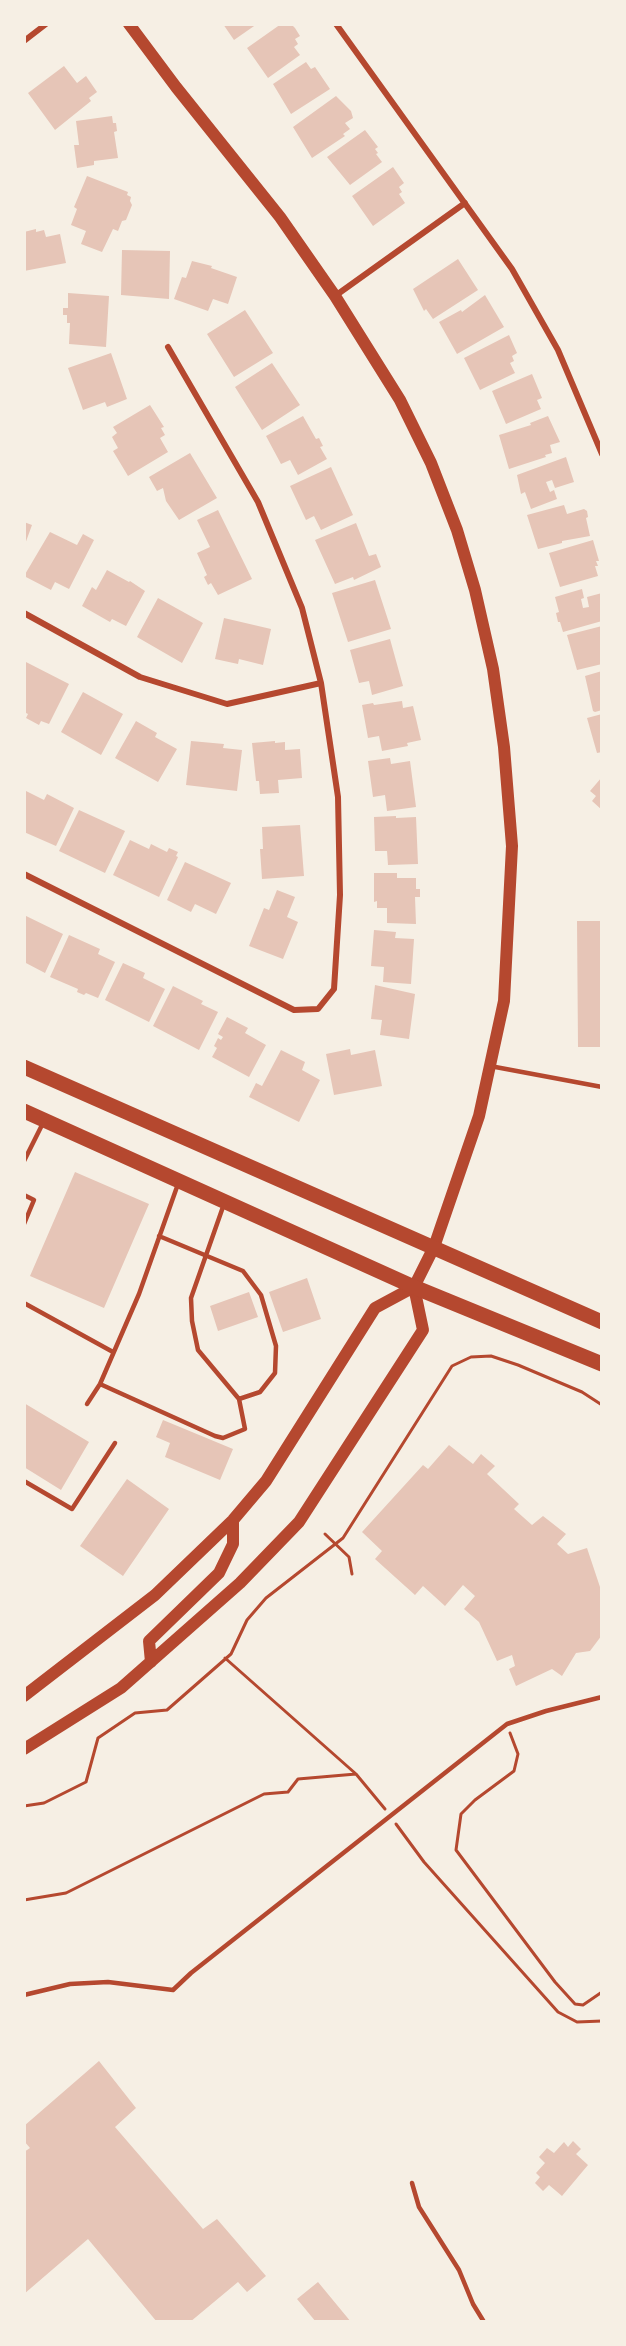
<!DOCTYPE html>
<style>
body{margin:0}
#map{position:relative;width:626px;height:2346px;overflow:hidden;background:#f6efe4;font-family:"Noto Sans",sans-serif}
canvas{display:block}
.frame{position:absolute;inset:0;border:26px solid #f6efe4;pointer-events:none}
</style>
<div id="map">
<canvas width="626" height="2346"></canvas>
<div class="frame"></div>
</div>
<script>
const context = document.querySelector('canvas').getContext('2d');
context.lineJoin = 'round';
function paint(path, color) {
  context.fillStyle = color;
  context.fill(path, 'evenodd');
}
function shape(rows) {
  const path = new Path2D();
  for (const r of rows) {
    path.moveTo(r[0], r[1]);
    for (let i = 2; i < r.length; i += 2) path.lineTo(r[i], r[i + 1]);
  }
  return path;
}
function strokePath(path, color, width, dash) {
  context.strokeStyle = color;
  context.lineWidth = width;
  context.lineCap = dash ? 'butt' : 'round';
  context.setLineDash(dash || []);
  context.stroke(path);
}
const building = shape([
 [223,24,257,24,234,40],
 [281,24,291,24,295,28,300,36,295,39,298,44,294,47,300,55,268,78,247,48],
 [306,62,311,69,315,67,330,89,291,114,273,84],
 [64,66,77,83,86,76,97,92,89,98,91,101,55,130,28,93],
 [336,96,351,111,353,118,345,123,350,129,343,134,345,136,312,158,293,127],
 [112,116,113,123,116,123,117,131,114,132,118,158,94,161,94,165,77,168,74,145,79,145,76,121],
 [365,130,378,147,375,149,378,153,376,154,382,162,350,185,327,157],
 [393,167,404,183,399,187,402,192,399,194,405,203,373,226,352,196],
 [87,176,128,192,127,195,131,197,130,201,132,205,126,220,122,221,118,231,113,229,102,252,81,244,86,231,71,225,77,209,74,207],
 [36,229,36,232,44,230,46,237,60,234,66,263,24,271,24,232],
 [122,250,170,251,169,299,121,295],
 [458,259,478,290,433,319,426,309,424,311,413,289],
 [192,261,212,266,211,268,237,277,228,304,213,299,208,311,174,299,182,277,186,278],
 [68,293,109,296,106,347,69,344,70,323,67,323,67,315,63,315,63,308,68,308],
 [485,295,504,327,457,354,439,322,461,310,462,312],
 [245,310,273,353,234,377,207,334],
 [509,335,517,353,512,356,514,361,510,363,515,373,480,390,464,358],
 [111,353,127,399,107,407,105,402,83,410,68,368],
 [272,363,300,405,262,430,235,387],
 [532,374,542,398,537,400,541,409,506,424,492,391],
 [150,405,164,427,161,428,165,435,160,438,168,452,128,476,113,451,118,448,112,437,117,433,113,427],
 [303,416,316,439,319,438,323,446,320,447,327,459,298,475,290,460,281,464,266,436],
 [548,416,560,442,550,445,552,453,545,455,546,457,509,469,499,435,531,425,530,423],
 [190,453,217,498,179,520,166,501,163,488,157,491,149,477],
 [566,457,574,482,555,488,552,480,546,482,550,492,554,490,557,499,531,509,525,492,521,494,517,475],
 [331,467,353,515,321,530,314,516,306,520,290,486],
 [564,505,567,514,584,509,587,511,588,517,586,518,590,536,562,541,562,543,538,549,527,515],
 [218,510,252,579,218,595,211,583,208,585,204,577,207,575,197,553,210,547,197,520],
 [24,522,32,525,24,547],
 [356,523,369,556,376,554,381,567,354,580,353,577,335,584,315,540],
 [50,532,77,545,83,534,94,540,69,589,55,582,51,590,24,576],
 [593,540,599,561,596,561,598,566,595,566,598,576,560,587,549,553],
 [107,570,129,582,130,581,145,591,126,626,112,619,110,622,82,606,92,587,96,590],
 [375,580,391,629,348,642,332,593],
 [582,589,584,598,581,599,583,608,589,607,587,597,602,593,602,621,563,632,560,622,558,622,556,613,559,612,555,597],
 [158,598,203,623,182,663,137,637],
 [224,618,271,629,263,665,239,659,238,664,215,659],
 [602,626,602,664,577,670,567,635],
 [390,639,403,686,372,695,369,681,359,683,350,650],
 [24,661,69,684,49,724,41,721,39,725,26,718,28,714,24,712],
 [602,671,602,710,595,712,593,711,585,676],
 [83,692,123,714,101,755,61,732],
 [402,701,403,708,413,706,421,740,407,743,408,746,382,751,379,736,368,738,362,705,373,703,374,705],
 [602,714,602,752,597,753,587,718],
 [136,721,157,733,155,737,177,749,158,782,115,758],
 [191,741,224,744,223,748,242,750,237,791,186,785],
 [275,741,275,743,285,742,285,750,300,749,302,778,278,780,279,793,260,794,259,781,256,781,252,743],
 [390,758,391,764,410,761,416,807,387,811,385,795,373,797,368,761],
 [602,777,602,810,592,801,596,796,590,791],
 [26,791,44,800,47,794,74,808,56,846,24,832,24,796],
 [79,810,125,831,105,873,59,851],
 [396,816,396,818,416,817,418,864,388,865,387,851,375,851,374,817],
 [300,825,304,876,262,879,260,849,263,849,262,827],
 [130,840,149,849,151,844,167,852,169,848,178,852,176,856,178,857,159,897,113,875],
 [185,862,231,883,216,914,195,904,191,912,167,900],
 [374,873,397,873,397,878,416,878,416,889,420,889,420,897,415,897,416,924,387,923,387,908,377,908,377,901,374,902],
 [277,890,295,897,287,917,298,922,283,959,249,946,264,908,269,910],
 [24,915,63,934,45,973,24,962],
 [577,921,602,921,602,1047,578,1047],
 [374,930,396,932,395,938,414,939,411,984,383,982,384,967,371,966],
 [69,935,100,949,98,954,115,962,98,998,86,993,84,995,77,992,78,989,50,977],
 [123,963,145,973,143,978,165,989,149,1022,105,1000],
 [375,985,415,994,409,1039,380,1035,382,1020,371,1019],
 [173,986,203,1001,201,1004,218,1012,199,1050,153,1026],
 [227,1017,248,1028,245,1033,266,1045,249,1077,212,1057,217,1048,214,1046,218,1038,221,1040,223,1037,218,1034],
 [350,1049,351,1055,375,1050,382,1086,334,1095,326,1054],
 [281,1050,305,1062,302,1070,320,1080,299,1122,249,1097,256,1083,262,1086],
 [75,1172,149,1204,104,1308,30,1276],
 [307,1278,321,1319,283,1332,269,1292],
 [249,1292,258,1317,218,1331,210,1306],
 [24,1403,89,1442,61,1490,24,1467],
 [163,1420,233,1449,220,1480,165,1457,170,1443,156,1437],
 [449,1445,473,1464,481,1454,495,1466,487,1474,519,1504,514,1509,532,1525,543,1516,566,1534,557,1544,568,1554,587,1548,602,1593,602,1622,600,1622,602,1635,590,1651,576,1653,562,1676,552,1669,516,1686,509,1669,515,1666,512,1655,497,1661,479,1622,464,1609,475,1596,463,1585,445,1606,423,1586,415,1595,375,1559,382,1551,362,1532,423,1465,428,1469],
 [127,1479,169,1509,123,1576,80,1546],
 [99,2061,136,2108,115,2127,203,2229,217,2219,266,2276,247,2292,238,2282,190,2322,157,2322,88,2239,24,2294,24,2152,30,2148,24,2141,24,2126],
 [573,2141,581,2149,576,2154,588,2165,562,2196,549,2185,543,2191,535,2183,540,2177,536,2173,545,2163,539,2157,547,2148,554,2153,564,2142,568,2147],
 [318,2282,351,2322,316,2322,297,2299]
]);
const path = shape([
 [325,1534,349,1557,352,1574],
 [225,1658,356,1774],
 [510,1733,518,1754,514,1771,475,1800,461,1814,456,1850,555,1982,575,2004,583,2005,602,1992],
 [24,1806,44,1803,86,1782,98,1738,135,1713,167,1710,231,1654,247,1620,266,1598,343,1538,452,1366,471,1357,491,1356,518,1365,582,1392,602,1405],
 [396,1824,424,1862,558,2012,577,2022,602,2021],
 [24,1900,66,1893,264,1794,288,1792,298,1779,356,1774,385,1809]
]);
const service = shape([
 [490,1066,602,1087],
 [24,1161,43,1123],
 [24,1195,34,1200,24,1224],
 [159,1236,243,1271,261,1295,276,1346,275,1373,260,1392,239,1399],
 [24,1303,113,1352],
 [100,1384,215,1436,223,1438,245,1429,239,1399,198,1350,192,1321,191,1298,224,1204],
 [87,1404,100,1384,139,1294,178,1184],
 [24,1481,72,1509,115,1443],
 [24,1995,70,1984,108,1982,173,1990,191,1973,507,1724,546,1711,602,1697],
 [412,2183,419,2207,459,2270,473,2304,484,2322]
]);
const minor = shape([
 [336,24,512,269,558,350,602,454],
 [24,41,46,24],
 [335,296,465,203],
 [24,613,140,677,227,704,321,683],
 [24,874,294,1010,318,1009,334,989,340,895,338,797,321,683,302,608,258,502,168,347]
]);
const secondary = shape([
 [151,1662,149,1641,219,1573,233,1544,233,1520],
 [24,1696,155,1595,233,1520,266,1481,375,1308,414,1287,434,1247,479,1116,504,1001,512,846,504,747,493,669,475,590,457,530,431,463,400,400,335,296,280,217,176,87,129,24],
 [24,1749,121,1688,240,1583,299,1522,423,1330,414,1287]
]);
const primary = shape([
 [24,1067,602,1322],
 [24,1111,414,1287,602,1364]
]);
paint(building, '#e6c5b7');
strokePath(path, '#b5482f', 3);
strokePath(service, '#b5482f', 4.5);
strokePath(minor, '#b5482f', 6);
strokePath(secondary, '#b5482f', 12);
strokePath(primary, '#b5482f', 15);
</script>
